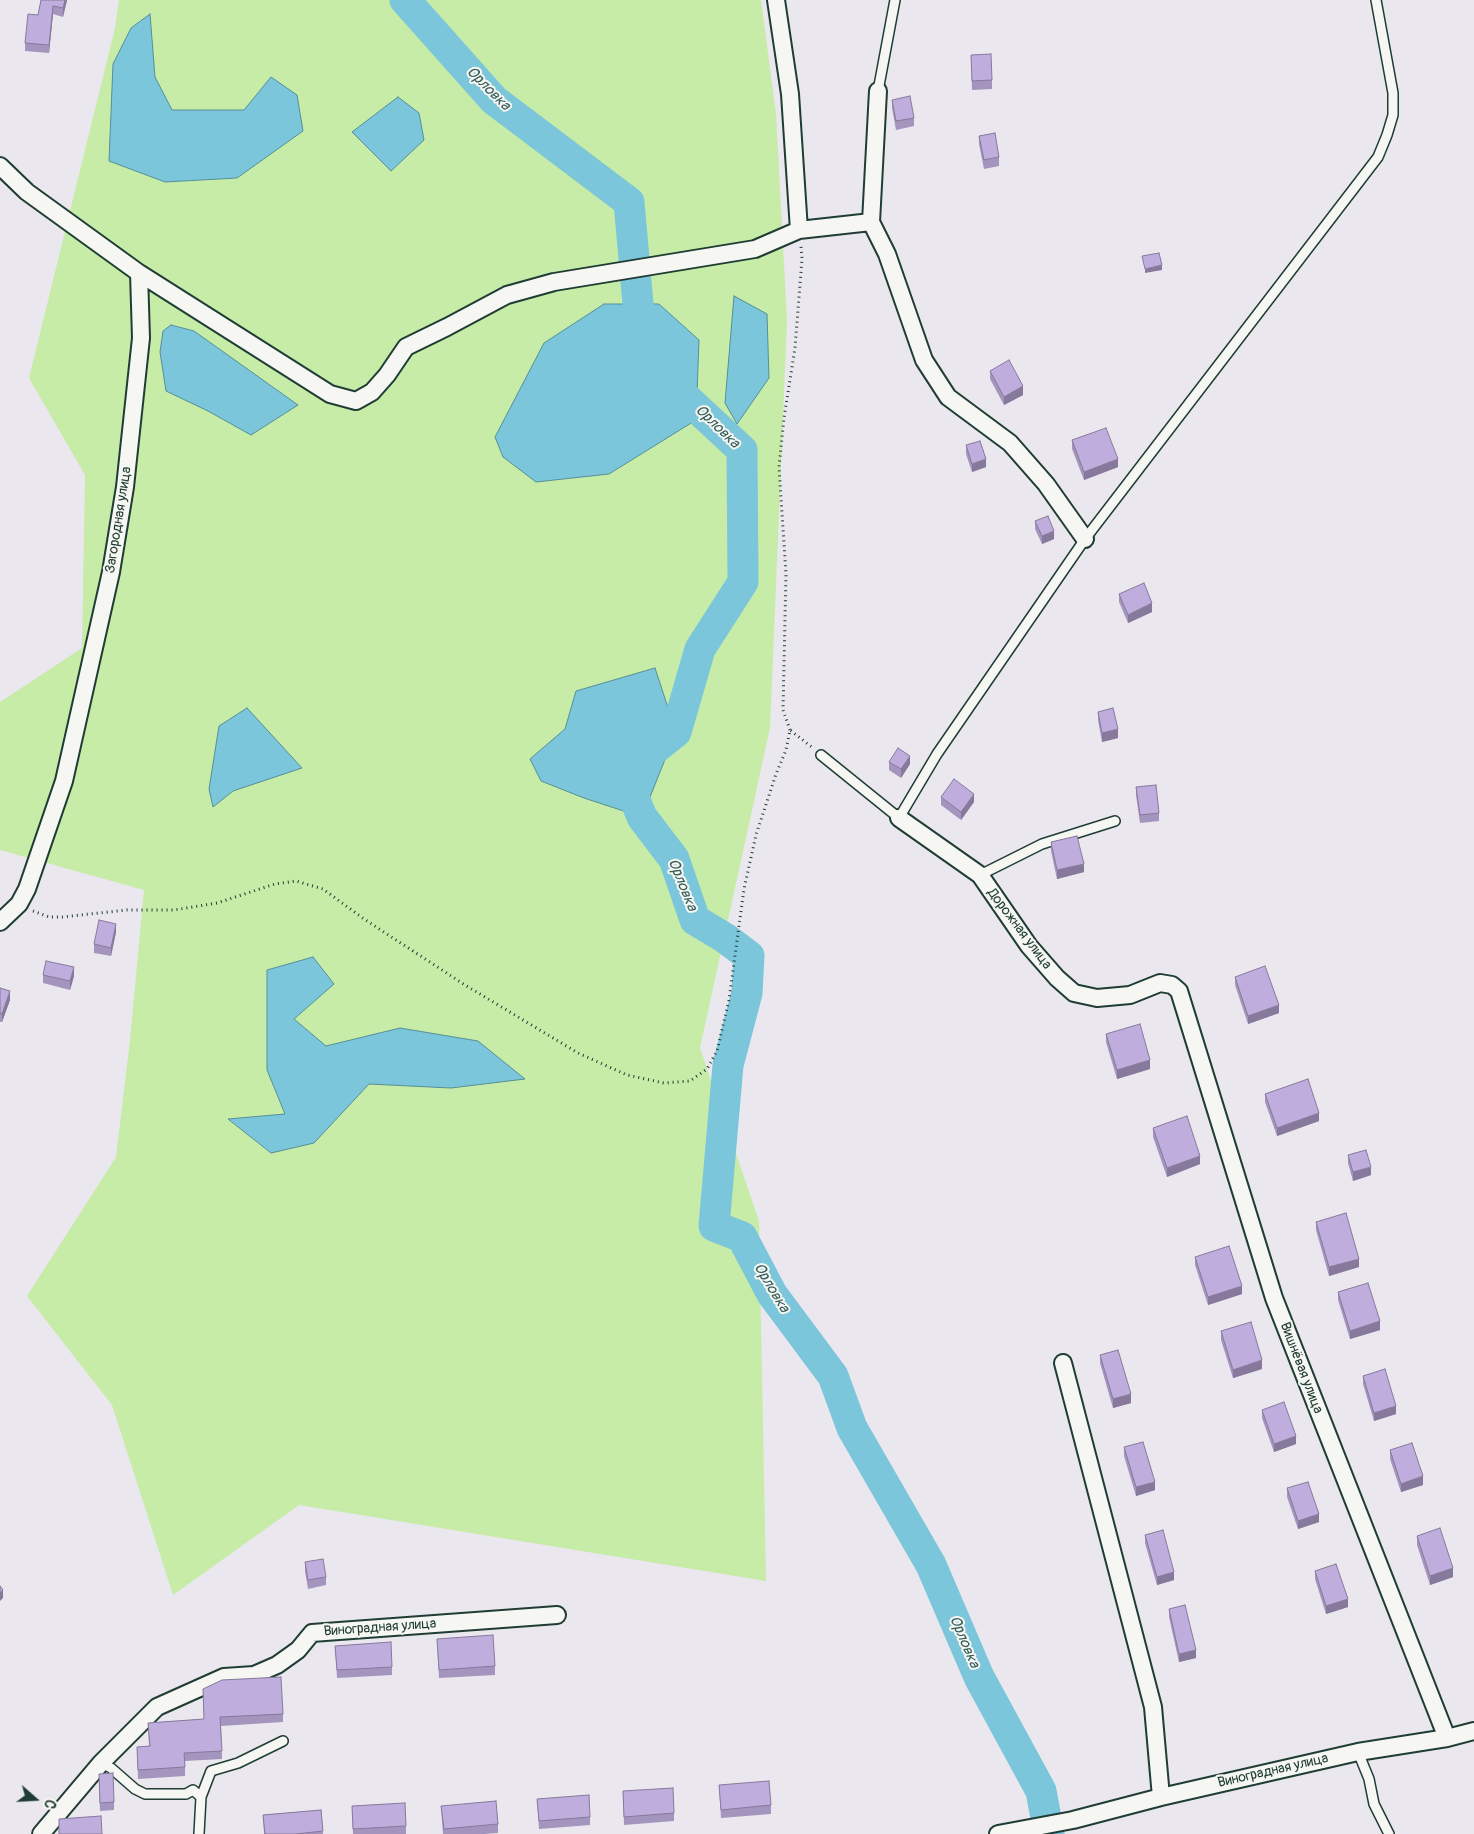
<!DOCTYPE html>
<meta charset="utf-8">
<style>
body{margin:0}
#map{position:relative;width:1474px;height:1834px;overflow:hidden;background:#ebe7ee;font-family:Pangolin,sans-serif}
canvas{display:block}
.north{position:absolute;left:10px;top:1774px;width:50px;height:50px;-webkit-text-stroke:4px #f6f6f2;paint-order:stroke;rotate:109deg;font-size:14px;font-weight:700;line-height:20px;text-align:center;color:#1f3d34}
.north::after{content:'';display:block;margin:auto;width:18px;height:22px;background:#1f3d34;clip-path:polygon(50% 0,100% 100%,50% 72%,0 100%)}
</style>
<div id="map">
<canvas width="1474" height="1834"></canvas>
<div class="north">С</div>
</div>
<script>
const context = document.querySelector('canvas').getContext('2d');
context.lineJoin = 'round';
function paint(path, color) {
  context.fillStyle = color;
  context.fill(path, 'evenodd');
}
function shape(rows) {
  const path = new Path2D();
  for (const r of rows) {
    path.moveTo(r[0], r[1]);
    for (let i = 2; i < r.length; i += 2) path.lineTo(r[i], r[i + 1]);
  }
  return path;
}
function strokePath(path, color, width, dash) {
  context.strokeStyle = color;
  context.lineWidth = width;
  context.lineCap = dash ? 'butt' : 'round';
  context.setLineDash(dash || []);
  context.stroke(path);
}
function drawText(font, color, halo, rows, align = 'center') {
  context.font = font + ' Pangolin,sans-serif';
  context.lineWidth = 4;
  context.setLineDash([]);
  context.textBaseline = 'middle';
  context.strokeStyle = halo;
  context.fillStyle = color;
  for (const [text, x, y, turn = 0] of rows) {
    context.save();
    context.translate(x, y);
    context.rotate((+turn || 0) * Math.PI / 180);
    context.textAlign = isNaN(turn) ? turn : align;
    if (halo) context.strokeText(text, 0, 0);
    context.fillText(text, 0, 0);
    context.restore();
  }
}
const green = shape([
 [119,0,761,0,776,114,787,321,770,728,700,1048,759,1221,766,1581,299,1505,173,1595,112,1405,27,1296,116,1157,130,1040,144,890,0,850,0,702,82,648,85,475,29,378,115,28]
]);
const water = shape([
 [150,14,155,77,172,110,244,110,271,77,297,95,303,131,237,178,165,182,109,161,113,64,131,28,150,14],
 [398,97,419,113,424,140,391,171,352,132,398,97],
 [734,296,767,314,769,378,737,424,725,403,734,296],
 [604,304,659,304,699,340,696,420,609,474,536,482,503,457,495,437,544,343,604,304],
 [171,325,194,331,298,405,251,435,208,411,166,391,160,352,163,331,171,325],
 [655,668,676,732,642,817,584,798,541,781,530,759,565,729,576,691,655,668],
 [247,708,302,768,233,791,213,807,209,789,219,726,247,708],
 [313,957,334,984,294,1019,326,1046,400,1028,478,1041,525,1079,451,1088,369,1084,314,1143,271,1153,228,1119,285,1114,267,1070,267,970,313,957]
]);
const river = shape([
 [405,0,494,100,629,202,638,304,659,373,742,450,743,582,700,649,676,732,624,773,642,817,674,859,695,920,725,938,749,956,747,993,728,1065,714,1226,742,1237,772,1294,833,1376,852,1428,931,1565,979,1677,1041,1791,1049,1834]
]);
const path = shape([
 [790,730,783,710,786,574,779,467,784,418,795,348,802,259,801,246],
 [33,911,49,917,62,917,127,910,174,910,217,903,275,884,296,881,323,889,364,919,465,985,578,1053,627,1075,664,1083,690,1081,707,1069,717,1051,729,1000,744,889,756,835,776,774,786,750,790,730,813,748]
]);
const service = shape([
 [878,91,895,0],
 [821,755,899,818,937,754,1085,539,1378,157,1387,135,1393,115,1393,93,1376,0],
 [980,875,1042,844,1115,821],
 [1358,1752,1369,1779,1374,1804,1389,1834],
 [101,1763,111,1768,135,1789,145,1794,186,1794,193,1790,201,1797,199,1834],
 [201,1797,211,1771,238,1763,283,1741]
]);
const minor = shape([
 [0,166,27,192,139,273,141,338,125,487,111,572,64,781,27,889,19,904,0,922],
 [871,222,878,91],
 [799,230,871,222,887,254,924,360,948,397,1010,443,1046,484,1085,539],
 [139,273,330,394,356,401,372,392,387,375,406,347,447,327,507,295,554,282,755,249,799,230,790,94,776,0],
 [899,818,980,875,1029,946,1057,978,1074,993,1097,998,1130,995,1160,983,1172,985,1179,991,1274,1298,1447,1738],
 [1063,1363,1153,1707,1161,1797],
 [41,1834,101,1763,157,1707,224,1677,254,1675,277,1665,298,1650,312,1633,557,1615],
 [998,1834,1073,1820,1161,1797,1358,1752,1447,1738,1474,1731]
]);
const wall = shape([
 [41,0,67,0,63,17,53,14,49,53,25,51,25,43,38,15],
 [971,55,992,80,992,89,972,90],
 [892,100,914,118,914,126,896,130,892,108],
 [979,136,999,157,999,166,984,169,979,144],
 [990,371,1023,395,1004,405,990,379],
 [1072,440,1118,467,1084,480,1072,449],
 [966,445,986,467,972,472,966,454],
 [1035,521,1054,539,1042,544,1035,529],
 [1119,594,1152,612,1128,623,1119,602],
 [1098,712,1118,738,1102,742,1098,720],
 [889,762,910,764,901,778,889,770],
 [1136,787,1159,813,1159,821,1140,823,1136,795],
 [941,797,974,802,961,820,941,805],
 [1051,842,1084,872,1057,879,1051,851],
 [116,932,111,956,94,953,94,944],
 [43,975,74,976,70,990,43,983],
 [1235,977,1279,1013,1248,1024,1235,985],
 [0,988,10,1000,2,1022,0,1022],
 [1106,1034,1150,1069,1117,1079,1106,1042],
 [1265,1094,1319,1121,1277,1136,1265,1102],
 [1153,1128,1200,1164,1167,1177,1153,1137],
 [1348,1155,1371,1175,1353,1181,1348,1163],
 [1316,1222,1359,1267,1329,1276,1316,1230],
 [1195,1257,1242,1294,1208,1305,1195,1265],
 [1338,1292,1380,1330,1350,1339,1338,1300],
 [1221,1331,1262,1369,1233,1378,1221,1340],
 [1100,1355,1131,1403,1113,1408,1100,1363],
 [1363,1376,1396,1414,1374,1421,1363,1384],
 [1262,1410,1296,1444,1274,1452,1262,1418],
 [1124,1447,1155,1490,1136,1496,1124,1456],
 [1390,1450,1423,1485,1401,1492,1390,1459],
 [1287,1488,1319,1522,1298,1529,1287,1497],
 [1145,1535,1174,1580,1157,1585,1145,1543],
 [1417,1536,1453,1577,1430,1585,1417,1545],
 [305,1562,326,1577,326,1585,308,1589,305,1571],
 [1315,1571,1348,1607,1326,1614,1315,1579],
 [1169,1609,1196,1658,1179,1662,1169,1617],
 [437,1639,495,1666,495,1675,439,1678],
 [335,1646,392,1667,392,1675,337,1678],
 [203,1689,283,1714,283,1722,221,1726,222,1759,185,1761,185,1776,138,1779,137,1747,149,1746,148,1723,204,1719],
 [99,1782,114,1802,114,1810,100,1811],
 [719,1785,771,1805,771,1814,721,1818],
 [623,1791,674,1813,674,1821,624,1825],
 [537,1799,590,1817,590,1825,539,1829],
 [352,1806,406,1826,406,1834,353,1834],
 [441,1806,498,1824,498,1833,484,1834,443,1834],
 [321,1810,323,1834,264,1834,263,1815]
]);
const shadedWall = shape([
 [65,0,67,0,63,17,63,8],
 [53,6,53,14,49,53,49,45],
 [1162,265,1162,270,1145,273,1145,269],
 [1023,386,1023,395,1004,405,1004,397],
 [986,459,986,467,972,472,972,464],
 [1118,459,1118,467,1084,480,1084,472],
 [1054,531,1054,539,1042,544,1042,536],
 [1152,603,1152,612,1128,623,1128,615],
 [1118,729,1118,738,1102,742,1102,733],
 [910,756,910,764,901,778,901,769],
 [974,794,974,802,961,820,961,812],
 [1084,864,1084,872,1057,879,1057,870],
 [116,924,116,932,111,956,111,948],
 [74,967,74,976,70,990,70,981],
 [10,991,10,1000,2,1022,2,1014],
 [1279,1005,1279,1013,1248,1024,1248,1016],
 [1150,1060,1150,1069,1117,1079,1117,1070],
 [1319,1113,1319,1121,1277,1136,1277,1128],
 [1200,1156,1200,1164,1167,1177,1167,1168],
 [1371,1167,1371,1175,1353,1181,1353,1172],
 [1359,1259,1359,1267,1329,1276,1329,1267],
 [1242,1286,1242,1294,1208,1305,1208,1297],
 [1380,1321,1380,1330,1350,1339,1350,1331],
 [1262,1360,1262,1369,1233,1378,1233,1370],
 [1131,1394,1131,1403,1113,1408,1113,1399],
 [1396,1406,1396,1414,1374,1421,1374,1413],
 [1296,1436,1296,1444,1274,1452,1274,1444],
 [1423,1476,1423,1485,1401,1492,1401,1484],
 [1155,1482,1155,1490,1136,1496,1136,1487],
 [1319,1514,1319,1522,1298,1529,1298,1521],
 [1453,1568,1453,1577,1430,1585,1430,1576],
 [1174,1572,1174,1580,1157,1585,1157,1577],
 [3,1590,3,1598,0,1601,0,1593],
 [1348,1599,1348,1607,1326,1614,1326,1606],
 [1196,1650,1196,1658,1179,1662,1179,1654]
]);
const building = shape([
 [41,0,65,0,63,8,53,6,49,45,25,43,28,14,38,15,41,0],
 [991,54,992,80,972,81,971,55,991,54],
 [910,96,914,118,896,121,892,100,910,96],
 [995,133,999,157,984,160,979,136,995,133],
 [1159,253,1162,265,1145,269,1142,256,1159,253],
 [1009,360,1023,386,1004,397,990,371,1009,360],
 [1106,428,1118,459,1084,472,1072,440,1106,428],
 [980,441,986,459,972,464,966,445,980,441],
 [1048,516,1054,531,1042,536,1035,521,1048,516],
 [1144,583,1152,603,1128,615,1119,594,1144,583],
 [1113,708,1118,729,1102,733,1098,712,1113,708],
 [898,748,910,756,901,769,889,762,898,748],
 [954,779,974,794,961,812,941,797,954,779],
 [1156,785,1159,813,1140,815,1136,787,1156,785],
 [1077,836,1084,864,1057,870,1051,842,1077,836],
 [99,920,116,924,111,948,94,944,99,920],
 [46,961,74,967,70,981,43,975,46,961],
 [1265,966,1279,1005,1248,1016,1235,977,1265,966],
 [0,988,10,991,2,1014,0,1013,0,988],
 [1140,1024,1150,1060,1117,1070,1106,1034,1140,1024],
 [1308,1079,1319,1113,1277,1128,1265,1094,1308,1079],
 [1187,1116,1200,1156,1167,1168,1153,1128,1187,1116],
 [1366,1150,1371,1167,1353,1172,1348,1155,1366,1150],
 [1346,1213,1359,1259,1329,1267,1316,1222,1346,1213],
 [1229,1246,1242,1286,1208,1297,1195,1257,1229,1246],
 [1368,1283,1380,1321,1350,1331,1338,1292,1368,1283],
 [1251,1322,1262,1360,1233,1370,1221,1331,1251,1322],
 [1118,1350,1131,1394,1113,1399,1100,1355,1118,1350],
 [1385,1369,1396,1406,1374,1413,1363,1376,1385,1369],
 [1284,1402,1296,1436,1274,1444,1262,1410,1284,1402],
 [1143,1442,1155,1482,1136,1487,1124,1447,1143,1442],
 [1412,1443,1423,1476,1401,1484,1390,1450,1412,1443],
 [1308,1482,1319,1514,1298,1521,1287,1488,1308,1482],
 [1440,1528,1453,1568,1430,1576,1417,1536,1440,1528],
 [1163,1530,1174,1572,1157,1577,1145,1535,1163,1530],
 [323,1559,326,1577,308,1580,305,1562,323,1559],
 [1336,1564,1348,1599,1326,1606,1315,1571,1336,1564],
 [0,1586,3,1590,0,1593,0,1586],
 [1185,1605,1196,1650,1179,1654,1169,1609,1185,1605],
 [493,1635,495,1666,439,1670,437,1639,493,1635],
 [391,1642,392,1667,337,1670,335,1646,391,1642],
 [281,1677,283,1714,220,1717,222,1751,184,1753,185,1767,138,1770,137,1747,150,1746,148,1723,204,1719,203,1689,222,1680,281,1677],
 [113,1773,114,1802,100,1803,99,1774,113,1773],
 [769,1781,771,1805,721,1810,719,1785,769,1781],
 [673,1788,674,1813,624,1817,623,1791,673,1788],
 [589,1795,590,1817,539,1821,537,1799,589,1795],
 [496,1801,498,1824,444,1829,441,1806,496,1801],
 [405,1803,406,1826,353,1829,352,1806,405,1803],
 [321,1810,323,1831,296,1834,265,1834,263,1815,321,1810],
 [101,1816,102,1834,59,1834,59,1819,101,1816]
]);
const streetNames = [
 ["Загородная улица",119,520,-81],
 ["Дорожная улица",1019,929,53],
 ["Вишнёвая улица",1301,1368,69],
 ["Виноградная улица",380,1628,-4],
 ["Виноградная улица",1273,1771,-13]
];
const waterNames = [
 ["Орловка",488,89,45],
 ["Орловка",717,427,44],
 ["Орловка",682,885,68],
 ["Орловка",771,1288,59],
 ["Орловка",964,1642,67]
];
paint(green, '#c6eca7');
paint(water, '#7bc6db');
strokePath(water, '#568f98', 1);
strokePath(river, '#7bc6db', 31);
strokePath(service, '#1f3d34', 12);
strokePath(minor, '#1f3d34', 20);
strokePath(path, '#1f3d34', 3, [1, 4]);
strokePath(service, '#f6f6f2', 9);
strokePath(minor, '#f6f6f2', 16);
paint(wall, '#a495be');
paint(shadedWall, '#86799b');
paint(building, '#bfaddd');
strokePath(building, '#86799b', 1);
drawText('14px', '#1f3d34', '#f6f6f2', streetNames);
drawText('italic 15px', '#365f5e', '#f6f6f2', waterNames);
</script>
